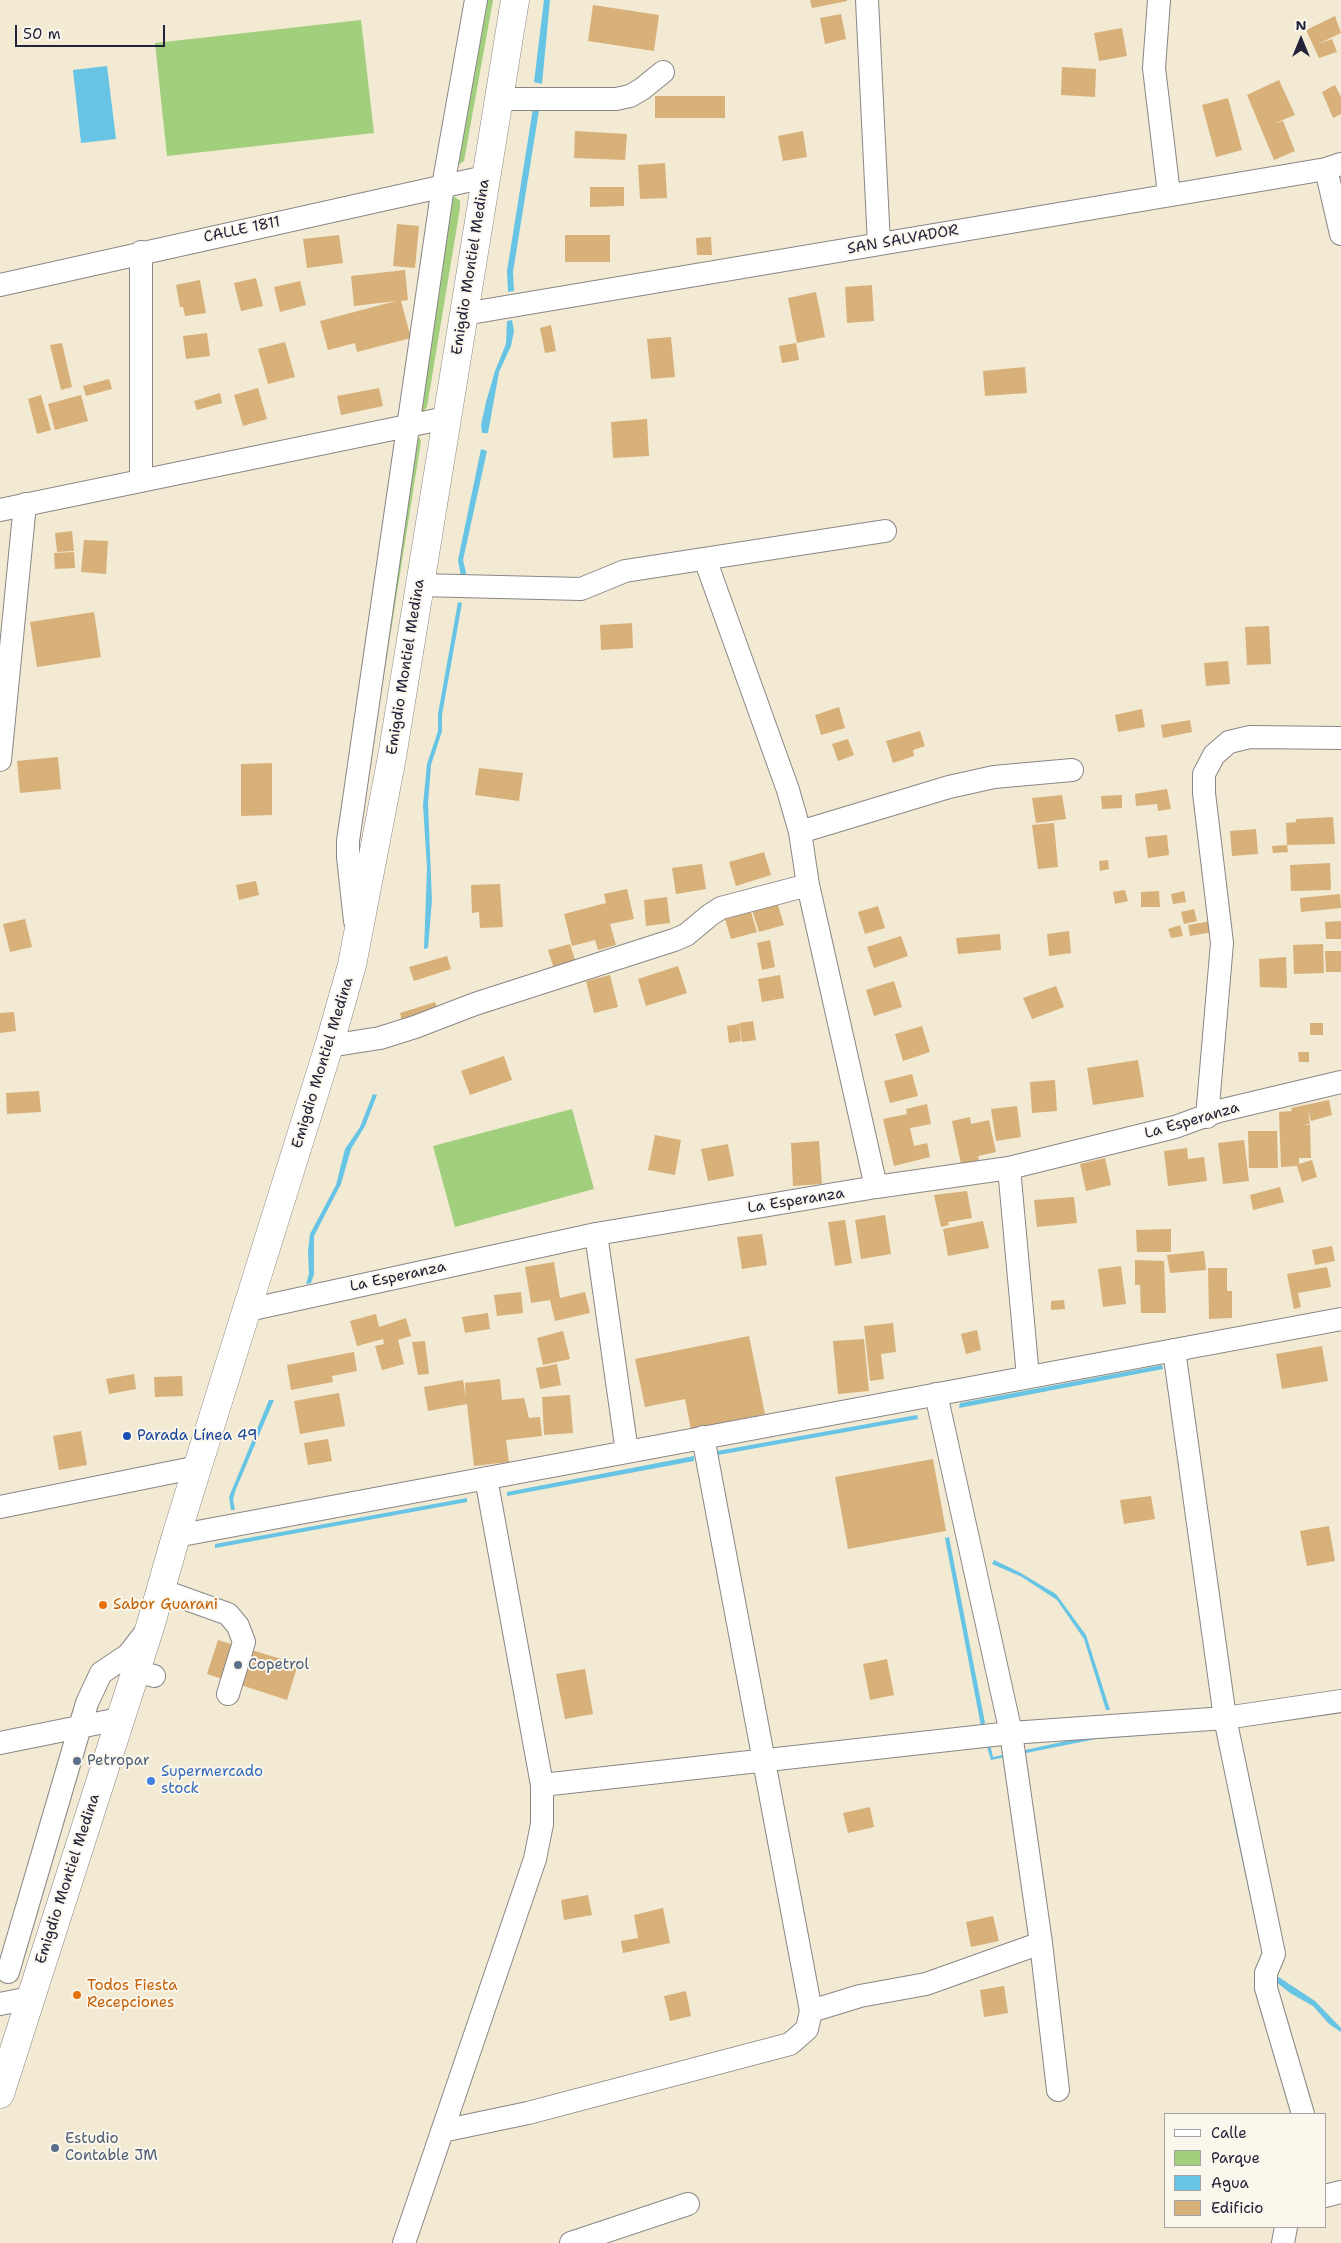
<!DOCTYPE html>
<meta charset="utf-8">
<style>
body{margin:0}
#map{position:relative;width:1341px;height:2243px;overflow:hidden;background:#f2ead2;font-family:"Shantell Sans",sans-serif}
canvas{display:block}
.legend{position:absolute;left:1164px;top:2113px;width:162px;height:115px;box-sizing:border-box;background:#fbf7ec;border:1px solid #a4a2a5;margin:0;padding:6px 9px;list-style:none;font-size:15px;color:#22223b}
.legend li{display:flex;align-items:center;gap:10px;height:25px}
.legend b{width:25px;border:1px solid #a4a2a5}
.north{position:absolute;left:1276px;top:15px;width:50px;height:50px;-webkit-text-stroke:4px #fbf7ec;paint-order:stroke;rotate:0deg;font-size:14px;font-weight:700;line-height:20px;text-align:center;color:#22223b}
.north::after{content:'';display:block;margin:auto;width:18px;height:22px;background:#22223b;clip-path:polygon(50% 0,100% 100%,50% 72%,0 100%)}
.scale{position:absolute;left:15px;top:25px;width:150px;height:22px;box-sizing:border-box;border:2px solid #22223b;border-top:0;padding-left:6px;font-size:15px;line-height:18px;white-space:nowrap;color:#22223b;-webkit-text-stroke:4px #fbf7ec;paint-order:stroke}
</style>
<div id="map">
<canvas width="1341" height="2243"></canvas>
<ul class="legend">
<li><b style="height:6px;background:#fff"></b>Calle</li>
<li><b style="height:14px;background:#a1cf7d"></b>Parque</li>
<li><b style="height:14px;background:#67c4e5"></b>Agua</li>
<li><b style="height:14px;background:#d8b079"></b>Edificio</li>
</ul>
<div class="north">N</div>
<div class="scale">50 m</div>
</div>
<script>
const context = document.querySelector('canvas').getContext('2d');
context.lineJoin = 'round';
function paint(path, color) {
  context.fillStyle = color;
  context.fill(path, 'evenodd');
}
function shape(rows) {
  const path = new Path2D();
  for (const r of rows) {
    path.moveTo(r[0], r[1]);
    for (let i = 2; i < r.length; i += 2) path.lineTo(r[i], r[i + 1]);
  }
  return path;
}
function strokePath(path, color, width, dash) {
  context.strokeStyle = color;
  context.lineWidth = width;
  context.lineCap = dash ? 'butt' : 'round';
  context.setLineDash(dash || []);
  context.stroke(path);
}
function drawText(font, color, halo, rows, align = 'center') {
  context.font = font + ' "Shantell Sans",sans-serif';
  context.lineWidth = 4;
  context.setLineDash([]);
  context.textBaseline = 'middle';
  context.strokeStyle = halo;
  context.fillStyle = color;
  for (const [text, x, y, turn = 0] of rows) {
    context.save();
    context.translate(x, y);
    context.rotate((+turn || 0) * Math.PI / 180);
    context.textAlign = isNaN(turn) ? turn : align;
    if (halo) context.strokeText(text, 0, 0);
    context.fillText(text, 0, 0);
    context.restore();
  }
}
const green = shape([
 [485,0,493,0,464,161,457,166],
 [361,20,374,133,167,156,155,43],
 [455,197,460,201,460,208,427,407,421,414,452,198],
 [419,437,421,441,355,858,415,438],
 [572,1109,594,1189,455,1227,433,1146]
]);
const water = shape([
 [544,0,550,0,542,84,534,82],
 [107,66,116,139,81,143,73,70],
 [534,102,540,104,513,272,514,291,508,292,507,271],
 [512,320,514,331,511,346,499,372,488,433,482,433,481,425,486,402,495,371,506,344,507,321],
 [481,449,487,451,463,560,467,577,461,577,458,560],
 [458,602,462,603,442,715,442,731,431,765,428,804,432,900,428,948,424,949,427,868,423,805,427,764,438,731,438,714],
 [373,1094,377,1095,365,1126,351,1149,341,1184,314,1236,314,1274,311,1283,306,1284,309,1274,308,1251,310,1234,336,1185,345,1149,360,1127],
 [1162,1365,1163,1369,959,1408,960,1403],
 [269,1400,274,1400,236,1489,233,1499,235,1510,231,1510,229,1497],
 [917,1415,918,1419,718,1455,717,1451],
 [694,1456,694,1461,507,1496,507,1492],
 [467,1498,467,1502,215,1548,215,1544],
 [949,1537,985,1723,981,1726,945,1538],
 [994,1560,1019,1572,1056,1594,1086,1635,1110,1710,1106,1710,1084,1639,1057,1600,1022,1577,992,1564],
 [1219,1724,1264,1961,1234,1822,1220,1739,1216,1727,1163,1734,1096,1739,991,1760,985,1740,989,1739,993,1757,1094,1735],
 [1274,1974,1315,2001,1341,2028,1341,2032,1329,2024,1313,2006,1290,1993,1271,1978]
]);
const building = shape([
 [810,0,847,0,847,1,812,8],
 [593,5,659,15,654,51,588,41],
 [841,14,846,39,825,44,820,18],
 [1335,16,1341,33,1318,44,1332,39,1337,52,1319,58,1306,30],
 [1122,28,1127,56,1099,61,1094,33],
 [1062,67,1096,69,1095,97,1061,95],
 [1279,80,1295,115,1273,124,1283,121,1295,151,1274,160,1247,95],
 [1335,85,1341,97,1341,114,1333,118,1322,92],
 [655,96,725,96,725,118,655,118],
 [1228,98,1242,150,1216,157,1202,105],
 [575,131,627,134,625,160,574,158],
 [803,131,807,157,783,161,778,136],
 [665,163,667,198,640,199,638,165],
 [590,187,624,187,624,206,590,207],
 [397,224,419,226,415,268,393,266],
 [339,235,343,263,307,268,303,239],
 [565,235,610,235,610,262,565,262],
 [711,237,712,255,697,255,696,238],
 [405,270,408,300,401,301,411,338,357,352,355,343,328,350,320,321,396,301,354,306,351,276],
 [256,278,263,306,241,311,234,283],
 [200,280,206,313,185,316,183,307,180,307,176,285],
 [300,281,306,305,280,312,274,287],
 [872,285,874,321,847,323,845,287],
 [816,292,825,337,797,343,788,298],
 [551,325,556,351,545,353,540,328],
 [207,333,210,356,186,359,183,336],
 [671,337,675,377,651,379,647,339],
 [285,342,295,377,268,384,258,349],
 [62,343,72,387,61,390,50,345],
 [796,343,799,360,782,363,779,346],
 [1025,367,1027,393,985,396,983,371],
 [109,379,112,389,86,396,83,386],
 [258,388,267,419,243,426,234,395],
 [379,388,383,406,341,415,337,396],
 [220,393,222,403,197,410,194,401],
 [41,395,51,430,37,434,28,399],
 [81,395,88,421,55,430,48,404],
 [647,419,649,456,613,458,611,422],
 [72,531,74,551,57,552,55,533],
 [84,540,108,541,106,574,81,572],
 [74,552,75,568,55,569,54,553],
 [94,612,101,657,37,667,30,622],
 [632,623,633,648,601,650,600,625],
 [1269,626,1271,664,1247,665,1245,627],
 [1228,661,1230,684,1206,686,1204,663],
 [839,707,845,728,821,735,815,715],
 [1142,709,1145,727,1118,732,1115,715],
 [1190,720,1192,732,1163,738,1161,725],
 [920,731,925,746,913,750,914,756,893,763,886,741],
 [848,739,854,755,838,761,832,744],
 [58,757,61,789,20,793,17,761],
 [272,763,272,815,241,816,241,764],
 [479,768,523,773,519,801,475,795],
 [1167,789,1171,809,1158,811,1157,804,1136,806,1135,794],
 [1062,795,1066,819,1036,823,1032,798],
 [1122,795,1122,808,1102,809,1101,796],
 [1333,817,1335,844,1287,845,1288,852,1273,853,1272,846,1287,845,1286,823,1296,822,1296,819],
 [1054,823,1058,867,1038,869,1032,825],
 [1256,829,1258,854,1232,856,1230,831],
 [1167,835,1169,855,1148,858,1145,837],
 [764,852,771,875,736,886,729,862],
 [1108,860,1109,869,1100,871,1099,861],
 [1330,863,1331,890,1291,891,1290,865],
 [702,864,706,889,676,894,672,868],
 [256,881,259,895,239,900,236,885],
 [500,884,503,927,480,928,479,912,472,913,471,885],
 [627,889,634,919,610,924,616,945,598,950,595,940,572,946,564,914,606,903,604,894],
 [1125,890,1128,901,1115,904,1113,892],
 [1159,891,1160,907,1141,907,1141,892],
 [1184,891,1186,902,1173,904,1171,894],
 [1340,894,1341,908,1301,912,1300,898],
 [667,897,670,923,646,926,644,900],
 [777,902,784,925,759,932,752,910],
 [878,906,885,928,865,934,858,912],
 [1194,909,1197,921,1184,924,1181,912],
 [751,912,757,932,731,939,725,919],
 [25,919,32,947,10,952,3,924],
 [1211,921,1213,932,1190,936,1188,925],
 [1341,921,1341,939,1326,939,1325,922],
 [1180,925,1183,936,1171,938,1168,929],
 [1069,931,1071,953,1049,956,1047,934],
 [1000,934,1001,950,958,954,956,938],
 [901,936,908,956,874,968,867,947],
 [770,940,775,967,762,970,757,943],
 [570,944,577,966,555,972,548,950],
 [1323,944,1324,973,1294,974,1293,945],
 [1325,951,1341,951,1341,972,1326,972],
 [447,956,451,969,414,981,409,967],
 [1286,957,1287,988,1260,987,1259,959],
 [678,966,687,993,646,1006,638,979],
 [610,975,618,1007,594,1013,586,981],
 [780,975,784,998,762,1002,758,979],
 [894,981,902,1007,874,1016,866,990],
 [1056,986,1064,1007,1032,1019,1023,998],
 [435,1002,439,1013,403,1024,400,1013],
 [14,1012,16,1031,0,1033,0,1013],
 [753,1021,756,1040,742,1042,739,1023],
 [1310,1023,1323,1023,1323,1035,1310,1035],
 [739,1024,741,1041,729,1043,727,1026],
 [922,1026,930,1052,903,1061,895,1034],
 [1298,1052,1309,1052,1309,1062,1299,1062],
 [504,1056,512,1080,470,1095,461,1071],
 [1138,1060,1144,1097,1093,1105,1087,1068],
 [912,1074,918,1096,890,1103,884,1081],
 [1055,1080,1057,1111,1032,1113,1030,1082],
 [39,1091,41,1112,7,1114,6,1093],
 [1329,1100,1332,1115,1311,1121,1308,1110,1310,1124,1303,1125,1310,1125,1311,1158,1299,1158,1299,1164,1312,1160,1317,1177,1302,1182,1297,1166,1281,1167,1279,1112,1292,1111,1291,1108],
 [927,1104,931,1124,910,1128,914,1146,927,1143,930,1157,894,1166,883,1119,907,1114,906,1109],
 [1017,1106,1021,1137,996,1141,991,1109],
 [970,1117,971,1124,989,1120,996,1152,978,1156,980,1165,962,1169,952,1121],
 [1248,1131,1277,1131,1278,1168,1249,1168],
 [655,1135,681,1140,675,1175,648,1170],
 [1244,1140,1249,1181,1223,1184,1218,1143],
 [819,1141,822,1184,793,1186,791,1143],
 [728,1144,734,1176,708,1181,701,1149],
 [1187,1148,1188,1159,1204,1157,1207,1181,1168,1186,1164,1151],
 [1105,1158,1111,1185,1086,1191,1080,1164],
 [1280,1187,1284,1202,1253,1210,1250,1195],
 [967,1191,972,1218,948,1222,949,1225,941,1227,934,1195],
 [1074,1197,1077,1223,1037,1227,1034,1200],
 [885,1215,891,1254,861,1259,855,1220],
 [845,1220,852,1263,835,1266,828,1222],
 [983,1221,989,1248,948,1256,943,1229],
 [1171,1229,1171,1252,1137,1252,1136,1230],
 [762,1234,767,1265,742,1269,737,1237],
 [1332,1246,1335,1261,1315,1265,1312,1250],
 [1204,1251,1206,1270,1170,1273,1167,1255],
 [1135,1260,1164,1261,1166,1313,1141,1313,1140,1285,1135,1285],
 [554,1262,560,1298,585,1292,590,1313,555,1321,550,1300,531,1303,525,1267],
 [1121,1266,1126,1304,1103,1307,1098,1269],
 [1327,1267,1331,1287,1298,1293,1301,1307,1294,1309,1287,1274],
 [1208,1268,1227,1268,1227,1291,1232,1291,1232,1318,1209,1319],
 [521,1292,523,1313,497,1316,494,1295],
 [1064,1300,1065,1309,1051,1310,1051,1301],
 [488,1313,490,1329,465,1333,462,1317],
 [376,1314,379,1327,406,1318,411,1336,398,1340,404,1364,382,1370,375,1346,384,1344,383,1339,357,1346,350,1321],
 [893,1323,896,1352,881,1354,884,1379,870,1381,864,1326],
 [977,1330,981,1350,966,1354,961,1334],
 [563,1331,570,1359,543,1365,537,1338],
 [749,1336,765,1414,691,1430,685,1399,645,1407,635,1359],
 [864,1339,869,1391,838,1394,833,1341],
 [425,1341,429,1374,418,1375,412,1342],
 [1322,1346,1328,1381,1282,1389,1276,1354],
 [354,1352,357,1371,332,1376,333,1382,291,1390,287,1365],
 [557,1364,561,1385,540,1389,536,1368],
 [134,1374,136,1389,109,1394,106,1379],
 [182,1376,183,1396,155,1397,154,1377],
 [500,1379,502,1400,524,1398,529,1418,540,1417,542,1436,506,1440,509,1462,474,1466,467,1404,428,1411,424,1387,463,1380,466,1398,465,1383],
 [339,1393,345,1426,300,1434,294,1401],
 [570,1395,573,1433,544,1435,542,1397],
 [81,1431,87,1465,59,1470,53,1436],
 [328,1439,332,1461,308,1465,304,1443],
 [933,1459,946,1531,848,1549,835,1477],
 [1151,1496,1155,1519,1124,1524,1120,1500],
 [1329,1526,1335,1561,1307,1566,1300,1531],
 [218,1640,298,1664,287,1700,207,1674],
 [887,1659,894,1695,870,1700,863,1664],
 [585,1669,593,1714,565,1719,556,1674],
 [870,1807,874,1827,848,1833,843,1813],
 [588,1895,592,1915,564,1920,561,1900],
 [663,1908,670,1943,623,1953,621,1941,638,1938,634,1915],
 [993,1916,999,1941,971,1947,966,1922],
 [1004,1986,1008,2013,984,2017,980,1990],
 [686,1991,691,2016,670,2021,664,1996]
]);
const minor = shape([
 [867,0,879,244],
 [1159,0,1154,68,1169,194],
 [498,99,616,99,630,96,642,89,663,72],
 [1326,169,1341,234],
 [0,285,485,177],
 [464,314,1326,169,1341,164],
 [141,481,141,252],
 [0,510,446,418],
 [705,559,788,790,800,832,808,885,876,1187],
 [419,585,581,589,625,571,885,531],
 [0,760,25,504],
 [800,832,949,787,994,777,1072,770],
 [355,921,348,857,348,841,443,186,476,0],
 [329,1046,380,1038,415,1027,475,1004,674,940,686,935,710,915,721,908,808,885],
 [1207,1117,1222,943,1204,793,1204,774,1214,755,1229,742,1250,737,1341,738],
 [1009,1168,1028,1377],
 [596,1234,627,1452],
 [248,1310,596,1234,876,1187,1009,1168,1175,1127,1219,1111,1341,1082],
 [1174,1350,1225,1718,1274,1954,1266,1973,1266,1988,1303,2114],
 [936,1394,1011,1733,1041,1943,1058,2090],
 [0,1507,198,1467],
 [176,1536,1341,1319],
 [161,1590,228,1614,238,1626,244,1642,228,1694],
 [136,1671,154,1676],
 [0,1743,119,1719],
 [542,1785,1011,1733,1225,1718,1341,1701],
 [8,1972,87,1703,101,1673,128,1655,146,1632],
 [0,2004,30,1998],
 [811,2011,860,1996,926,1984,1041,1943],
 [442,2131,528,2113,790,2044,807,2029,811,2011,703,1437],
 [1325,2196,1341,2192],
 [404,2243,535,1859,542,1824,542,1785,486,1478],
 [571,2243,688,2204],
 [1283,2243,1286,2227]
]);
const major = shape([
 [0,2094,150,1627,176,1536,329,1046,352,965,392,757,515,0]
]);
const markers = [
 [127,1436,5,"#1a4fb4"],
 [103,1605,5,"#e8710a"],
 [238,1665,5,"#5c6f8a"],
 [77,1761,5,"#5c6f8a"],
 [151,1781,5,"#3f7fe0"],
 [77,1995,5,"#e8710a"],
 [55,2148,5,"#5c6f8a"]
];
const streetNames = [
 ["CALLE 1811",242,230,-12],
 ["SAN SALVADOR",903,240,-10],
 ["Emigdio Montiel Medina",471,267,-81],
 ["Emigdio Montiel Medina",406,667,-81],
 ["Emigdio Montiel Medina",323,1063,-73],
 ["La Esperanza",1192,1121,-16],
 ["La Esperanza",796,1201,-9],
 ["La Esperanza",398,1277,-12],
 ["Emigdio Montiel Medina",68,1879,-72]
];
const transitNames = [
 ["Parada Línea 49",137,1436]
];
const foodNames = [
 ["Sabor Guarani",113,1605],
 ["Todos Fiesta",87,1986],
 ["Recepciones",87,2003]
];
const serviceNames = [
 ["Copetrol",248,1665],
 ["Petropar",87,1761],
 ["Estudio",65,2139],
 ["Contable JM",65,2156]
];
const shopNames = [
 ["Supermercado",161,1772],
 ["stock",161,1789]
];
paint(green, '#a1cf7d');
paint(water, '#67c4e5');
paint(building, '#d8b079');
strokePath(minor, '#8a8686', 24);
strokePath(major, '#8a8686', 29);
strokePath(minor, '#fff', 22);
strokePath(major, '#fff', 28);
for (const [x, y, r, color] of markers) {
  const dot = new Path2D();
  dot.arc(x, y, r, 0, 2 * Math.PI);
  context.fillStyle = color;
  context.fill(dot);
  strokePath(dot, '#fbf7ec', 2);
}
drawText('15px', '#22223b', '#fbf7ec', streetNames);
drawText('15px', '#164399', '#fbf7ec', transitNames, 'left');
drawText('15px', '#c56008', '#fbf7ec', foodNames, 'left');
drawText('15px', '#4e5e75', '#fbf7ec', serviceNames, 'left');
drawText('15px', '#366cbe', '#fbf7ec', shopNames, 'left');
</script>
